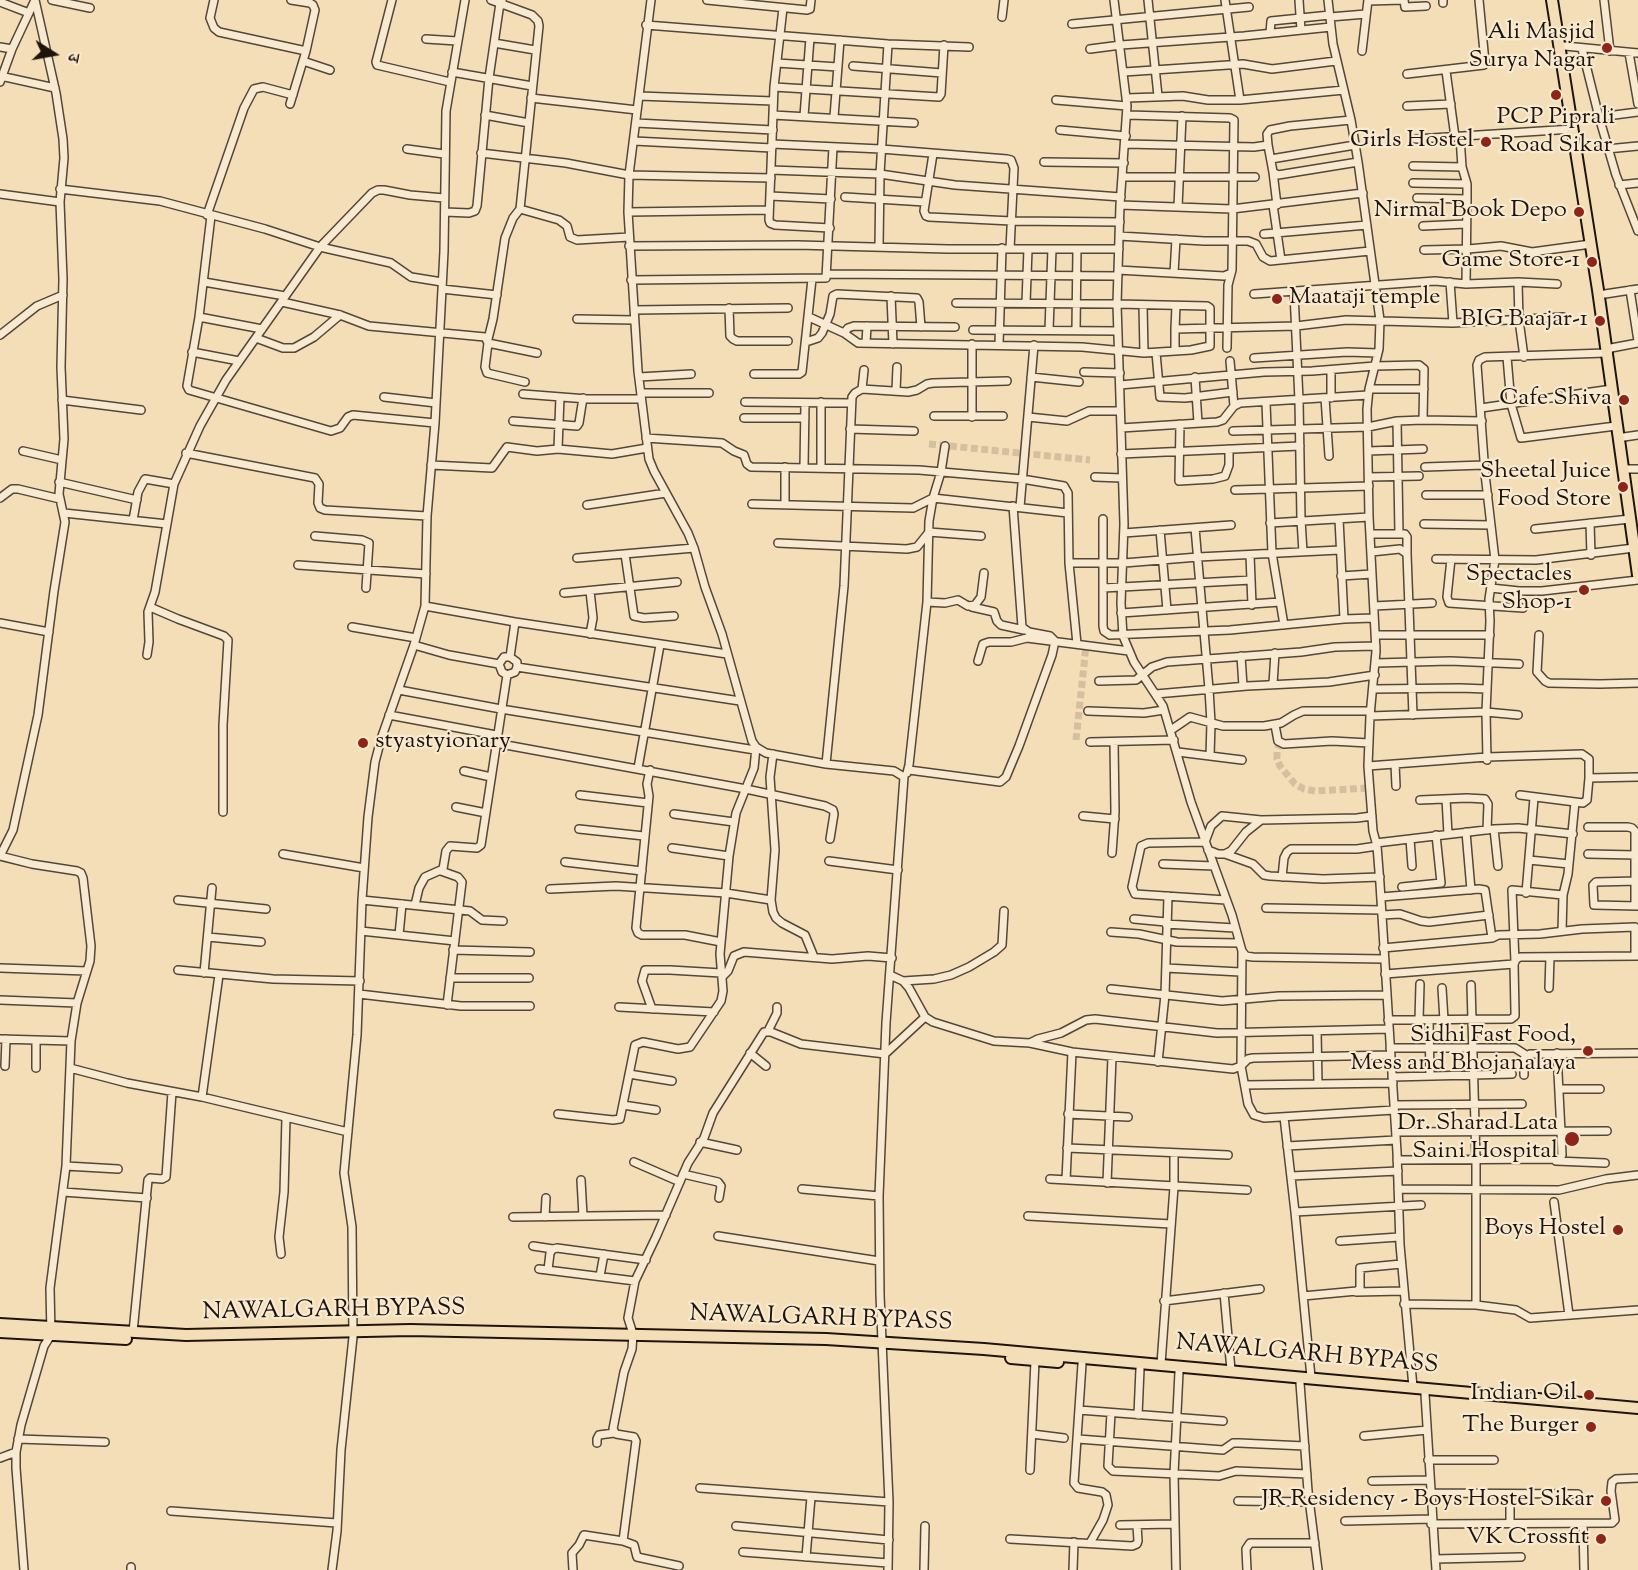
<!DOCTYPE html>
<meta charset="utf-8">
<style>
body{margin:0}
#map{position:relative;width:1638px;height:1570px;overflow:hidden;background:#f4deb7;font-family:"Sorts Mill Goudy","Noto Serif Devanagari",serif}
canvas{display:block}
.north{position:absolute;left:24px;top:24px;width:60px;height:60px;-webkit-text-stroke:4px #f8ead0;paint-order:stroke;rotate:101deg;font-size:16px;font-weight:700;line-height:24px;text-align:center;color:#1f140d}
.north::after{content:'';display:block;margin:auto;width:21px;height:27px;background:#1f140d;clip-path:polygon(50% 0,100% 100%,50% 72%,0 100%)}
</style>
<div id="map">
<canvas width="1638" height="1570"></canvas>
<div class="north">उ</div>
</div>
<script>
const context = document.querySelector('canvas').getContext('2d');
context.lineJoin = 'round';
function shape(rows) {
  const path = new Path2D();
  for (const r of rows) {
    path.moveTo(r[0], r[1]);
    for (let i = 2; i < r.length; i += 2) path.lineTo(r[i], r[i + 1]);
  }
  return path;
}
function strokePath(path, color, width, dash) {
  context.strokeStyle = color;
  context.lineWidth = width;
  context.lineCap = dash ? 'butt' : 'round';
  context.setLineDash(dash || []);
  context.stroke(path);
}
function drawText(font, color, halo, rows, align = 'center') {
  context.font = font + ' "Sorts Mill Goudy",serif';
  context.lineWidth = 4.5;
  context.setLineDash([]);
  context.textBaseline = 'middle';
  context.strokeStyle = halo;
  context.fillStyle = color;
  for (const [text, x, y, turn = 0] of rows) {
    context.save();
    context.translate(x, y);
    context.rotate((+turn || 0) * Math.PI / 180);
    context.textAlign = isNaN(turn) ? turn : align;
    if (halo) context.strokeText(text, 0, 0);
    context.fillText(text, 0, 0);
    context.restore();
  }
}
const streetTunnel = shape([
 [929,444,1090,460],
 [1076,740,1086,646],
 [1280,742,1277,751,1277,759,1280,766,1295,784,1304,789,1315,791,1369,788]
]);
const street = shape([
 [52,0,90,8],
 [214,0,210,18,214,28,219,32,306,51],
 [392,0,376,62,377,65,450,82],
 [491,0,532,15,538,21,539,26,520,209,559,220,567,226,570,237,577,240,629,237],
 [651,0,629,175,628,212,638,371,649,459,654,471,688,533,694,548,705,587,722,634,752,741,756,747,766,753,826,764,894,771,904,777,886,1023,879,1196,880,1295,889,1502,888,1570],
 [707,0,807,10,810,9,811,0],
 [1114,0,1127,106,1120,205,1117,304,1124,524,1121,603,1123,636,1134,662,1163,706,1191,802,1232,915,1242,951,1246,956,1253,957,1384,959],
 [1148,0,1158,96],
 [1225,0,1240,100],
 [1299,0,1301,30],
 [1328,0,1333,44,1351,120,1358,162,1380,320,1379,349,1369,389,1367,409,1369,517,1376,651,1370,716,1368,766,1373,831,1377,846,1380,884,1397,1152,1400,1245,1413,1387],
 [1404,0,1405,7,1426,6],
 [1443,0,1443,3],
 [1604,0,1610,51],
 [1368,1,1403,0],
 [0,2,29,13],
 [783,8,774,87,769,220,770,223,775,225,830,228],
 [1002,17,1004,0],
 [1330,17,1366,14],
 [1072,24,1249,7],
 [646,25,888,44,969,47],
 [1270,33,1271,21,1330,15],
 [426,39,457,41],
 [494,43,535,50],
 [1565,46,1638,53],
 [0,47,12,49],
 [1090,49,1121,45,1244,36,1331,27],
 [1582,49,1599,117,1638,112],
 [1362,51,1368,0],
 [1629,53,1638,104],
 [303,61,330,70],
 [777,63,838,67],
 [853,66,942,73],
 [1446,71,1455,137],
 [452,72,532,86],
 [1124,72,1243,64,1272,69,1336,61],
 [1407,74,1484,65,1485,62,1479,0],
 [0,76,55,88],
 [0,82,12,49,35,0],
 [774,87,939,97,941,94,944,45],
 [639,96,773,101],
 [531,98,637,110],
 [1127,98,1183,96,1208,100,1240,100,1344,90],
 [1056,100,1127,106],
 [290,104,306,51,315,10,313,5,310,3,291,0],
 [1407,106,1451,104],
 [485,115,529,123],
 [773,115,914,123],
 [1128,115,1230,118,1234,120,1232,270,1228,285,1227,348],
 [804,116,810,38],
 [834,117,840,40],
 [1599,117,1616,175,1638,231],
 [636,123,773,130],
 [1060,130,1126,136],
 [1416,139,1573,129],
 [634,141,772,148],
 [772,144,881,149,1007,159,1011,160,1014,168,1010,249],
 [1126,144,1254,147,1268,145,1267,134,1270,130,1290,126,1351,120],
 [1268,145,1273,172,1278,175,1358,162],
 [407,149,444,154],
 [1607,149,1638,146],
 [481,153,566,163,629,175,771,178],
 [933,154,924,211,926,216,929,217,1012,221,1120,222],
 [1271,159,1355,145],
 [1044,162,1124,163],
 [1413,166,1462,167],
 [771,170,880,174,955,185,1121,197],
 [1273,172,1277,205],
 [1123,177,1255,177],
 [1413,183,1467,184],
 [1619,185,1638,183],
 [60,189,160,201,265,229,320,247,391,263,411,277,442,282],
 [0,194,60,202],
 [770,196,831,199],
 [845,197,925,202],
 [1417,198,1467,199,1467,184,1462,167,1460,137],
 [1120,205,1232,209,1363,193],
 [1273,205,1281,260],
 [1178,207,1182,116],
 [445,212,469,213,475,211,477,206,489,78,500,3,502,0],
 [628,212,769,210],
 [207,215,244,108,254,89,263,87,293,95],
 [211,216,199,317,187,386,189,390,331,431,340,428,348,417,353,415,435,423],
 [1423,226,1466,224],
 [1264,234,1367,225],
 [1119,236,1204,241,1248,241,1256,244,1263,257,1270,261,1370,251],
 [629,246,797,245,948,249,1119,249],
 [879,247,880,174,888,44],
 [1424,250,1468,249,1501,246,1532,252,1591,244],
 [1118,270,1224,276,1229,274],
 [1174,273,1176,239],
 [827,274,1118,276],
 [631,280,826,278,833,147],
 [204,282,285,296],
 [1450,282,1453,323],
 [1518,282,1519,320,1524,357],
 [1466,284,1467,199],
 [442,289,497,295],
 [1630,290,1638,341],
 [1294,293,1299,400,1301,520,1303,552],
 [1254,294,1435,281,1466,284,1518,282,1557,284],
 [1605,294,1638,289],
 [891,296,893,344],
 [282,302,340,315,369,326,485,337,488,343,485,367,487,373,525,382],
 [1026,303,1028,249],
 [1143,305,1144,353],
 [729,308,730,336,733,339,737,341,788,341],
 [634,310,788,308],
 [199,317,262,329],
 [809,317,844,333,858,343,1082,347,1144,353,1191,350,1210,346,1210,308,1207,306,1117,304,956,303],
 [577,319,634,320],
 [1175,329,1176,306],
 [973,330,1118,331],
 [1049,330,1052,249],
 [1076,330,1077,249],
 [844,333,848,328,854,326,955,327],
 [0,335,37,306,63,295],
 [256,338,283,348,294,348,314,337,340,315],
 [488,339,493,319,505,238,513,218,520,209],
 [806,342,818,338,822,333,830,314,833,296,837,294,917,298,919,302,921,327],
 [488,343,537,353],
 [866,343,867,326],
 [999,344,1002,248],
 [1175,351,1175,329,1296,326,1346,320,1453,323,1563,317],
 [192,352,239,361],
 [1156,353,1160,397,1185,398,1233,392],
 [1507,357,1511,404,1521,438,1616,426],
 [1254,358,1347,352,1378,353],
 [1230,361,1234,406],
 [1331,370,1331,398],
 [1084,372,1120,373],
 [754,374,799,374,802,372,812,279],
 [639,377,691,374],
 [1031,377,1079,382],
 [1195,377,1198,423],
 [1120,385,1264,372,1312,371,1375,366,1419,365,1424,369,1423,420],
 [862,389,864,370],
 [1369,389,1424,389],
 [896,391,897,367],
 [641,393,709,393],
 [523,394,587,399,641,399],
 [384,397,436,403],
 [1325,398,1329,456],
 [62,400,141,410],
 [745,402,851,403],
 [821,402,821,467],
 [1266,403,1272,553,1284,625],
 [1481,408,1612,389],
 [934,416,1003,416],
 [972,417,972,344],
 [1028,417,1067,421,1089,411,1120,411],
 [744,418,805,418],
 [513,421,577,426,579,423,583,398],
 [1397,421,1399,534,1405,534,1407,537,1407,553],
 [1180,424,1179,481,1213,479,1225,476,1229,465,1229,449],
 [1121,428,1217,422,1223,420,1234,406,1240,403,1368,395],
 [850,429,914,431],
 [1233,431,1368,427,1397,421,1423,420,1482,421],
 [1624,437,1638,435],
 [646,438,722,443,734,451,744,455,747,464,751,467,919,470,1022,479,1064,486,1068,493,1069,563,1077,644],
 [558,449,560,397],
 [23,451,62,460],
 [1368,451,1423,449],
 [186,453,315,478,319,484,318,503,320,508,325,510,427,516],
 [1121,454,1300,446],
 [431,465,492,468,507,447,537,451,558,449,612,454,647,448],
 [804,467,805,403],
 [1425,467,1484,465],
 [1628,469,1638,469],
 [1095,477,1122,478],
 [1369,477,1419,476],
 [59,482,137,500],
 [1235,490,1369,486],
 [1426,495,1488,495],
 [0,498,12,489,18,489,60,499],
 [752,504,913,508,933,498,1068,513],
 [587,505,666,493],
 [785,505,785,467],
 [1020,507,1034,345],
 [64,513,167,524],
 [1103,519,1103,626,1104,631,1110,635,1230,630,1344,619,1373,618],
 [1339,519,1344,619],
 [133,520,138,492,145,479,174,484],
 [1270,523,1369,517],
 [1590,523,1591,555],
 [1424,524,1491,525],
 [1195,528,1209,689,1211,723,1210,756],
 [1535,529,1630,519],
 [1160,530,1167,610],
 [1124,533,1231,525],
 [1370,534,1399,534],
 [315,536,362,540,369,543,366,588],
 [778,543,907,549,917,547,929,532,981,536],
 [1371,552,1400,549,1407,554,1413,715],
 [625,554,634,616,644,618,674,616],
 [1250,555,1252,605],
 [577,558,694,548],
 [1436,559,1536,560,1634,548],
 [1451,559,1447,597,1449,603,1523,608],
 [1069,563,1124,563,1198,557,1340,550],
 [298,565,426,574],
 [1341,576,1372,574],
 [1103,588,1251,580],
 [1491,588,1519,591,1542,591,1638,580],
 [564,593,677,582],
 [927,602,945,603,958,600,968,606,975,605,981,597,984,573],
 [425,606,515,622,727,654],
 [1374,606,1432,603],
 [150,607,178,619,224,636,228,640,223,725,223,812],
 [972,607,994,612,997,621,1001,625,1024,630],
 [1121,613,1280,602],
 [0,623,49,632],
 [352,627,416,638],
 [590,634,593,618,590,591],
 [1376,635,1490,635],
 [1539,635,1537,672,1545,681,1549,683,1600,684,1638,683],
 [414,645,449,655,499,664],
 [147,655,149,642,148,612,155,592,174,484,200,426,226,380,320,247,372,193,378,190,384,190,410,195,444,198],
 [1241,656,1243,686],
 [510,657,515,622],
 [978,661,983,644,989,642,1011,642,1027,638,1129,651],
 [1376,663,1450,661,1519,664],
 [517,667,740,701],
 [507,675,502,672,499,664,504,657,510,657],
 [507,675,515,672,517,667,517,662,510,657],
 [1099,681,1136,680,1152,667,1167,662,1301,652,1335,647,1376,646],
 [1273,684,1275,653],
 [1374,689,1460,688,1487,689],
 [399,690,501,709,755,750],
 [1156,694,1247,686,1329,682,1375,675],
 [1088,711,1144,713,1164,710],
 [389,715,496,735],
 [1370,716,1486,712,1518,715],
 [1275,725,1278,741,1284,744,1332,741,1369,743],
 [1171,730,1190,717,1223,726,1264,726,1281,723,1294,715,1303,711,1370,711],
 [1090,742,1174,740],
 [495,743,746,789,825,806,833,810,834,814,830,839],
 [1178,752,1242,760],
 [773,754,770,777,775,850,771,900,773,912,776,918,782,923,805,935,814,957],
 [1487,760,1486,712,1490,621,1489,599,1495,560,1485,474,1477,365,1479,360,1485,357,1606,353,1611,348,1638,343],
 [826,764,844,586,852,397,855,393,862,389,908,392,917,390,927,384,933,383,1007,381],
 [1395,764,1396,786],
 [1368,766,1487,757,1582,754,1589,759,1589,778,1638,777],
 [638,768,660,645],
 [650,770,647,784,649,796,636,928,638,933,642,935,685,935,721,942],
 [909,770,1000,782,1006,777,1019,746,1052,655,1055,641,1050,636,1029,632,1022,627,1013,506],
 [464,771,491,777],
 [907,773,909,765,927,602,929,521,933,498,941,472,945,446],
 [580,795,648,803],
 [1520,795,1583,803,1587,800,1589,778],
 [1446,799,1448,834],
 [1420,800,1467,798,1485,799,1488,804,1487,830],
 [456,807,486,813],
 [674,814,734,822],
 [1083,816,1115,819],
 [1588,827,1628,827,1632,828,1635,831,1635,906],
 [579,829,644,836],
 [1494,829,1498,866],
 [1466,832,1471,890],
 [1410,839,1412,866],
 [1376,843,1494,829,1518,828,1573,834],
 [672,848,729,856],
 [1208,850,1218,854,1225,854,1231,851,1246,832,1261,820,1357,818,1372,816],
 [1112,853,1115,812,1114,742],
 [283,854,364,868],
 [1225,854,1253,864,1264,875,1270,876,1323,879,1380,877],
 [1588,854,1636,855],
 [0,856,13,830,38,715,54,591,65,522,59,494,64,439,61,367,63,279,60,202,64,158,63,139,56,93,35,0],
 [0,856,32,864,77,871,81,873,83,878,91,946,90,961,77,1003,71,1041,66,1166,50,1288,51,1335,44,1346,21,1425,16,1452,16,1468,24,1570],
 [1529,860,1569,864],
 [829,861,898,870],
 [565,862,642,871],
 [1163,864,1214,866],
 [441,871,458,877,462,882,447,1005],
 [1282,877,1284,858,1287,852,1291,849,1357,849,1377,846],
 [1402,887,1441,883,1436,835],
 [550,889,616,886,726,893,771,900],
 [1526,893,1534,798],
 [1381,897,1479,889,1485,890,1492,938,1498,935,1540,934,1582,929,1635,927,1635,956],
 [178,900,266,909],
 [362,900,470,911,482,920,503,921],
 [1226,900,1135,894,1132,887,1141,846,1148,843,1205,842,1211,826,1222,816,1261,820],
 [415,905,419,888,425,877,443,869,446,851,450,846,477,848,481,845,507,675],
 [1637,906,1594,905,1593,885,1596,882,1638,881],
 [1266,908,1381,910],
 [1382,915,1400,914,1421,921,1429,922,1489,915],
 [1134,919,1166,922],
 [1166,924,1235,928],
 [361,931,455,941],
 [1562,931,1563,895,1568,874,1575,802],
 [1111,932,1139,934,1177,942,1239,943],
 [399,935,402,904],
 [208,937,261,942],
 [1383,948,1492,938],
 [453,950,530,952],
 [1242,951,1241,1066,1248,1104,1254,1115,1264,1118,1394,1110],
 [1515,962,1512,890,1563,895],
 [0,968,87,971],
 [1166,968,1240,972],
 [178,970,273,979,360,981],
 [204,973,212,888],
 [1385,974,1514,964],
 [890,975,903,981,909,988,925,1017,933,1022,994,1041,1030,1043,1072,1052,1233,1069,1241,1066,1248,1059,1253,1058,1391,1055],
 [722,977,728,971,734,956,744,952,832,959,868,956,892,958],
 [450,978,529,978],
 [903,981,934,979,951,975,969,967,994,952,1002,945,1004,911],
 [1471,985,1476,1159,1476,1305],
 [1442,988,1444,1020],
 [1549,988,1550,957],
 [1111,989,1222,1001,1279,996,1387,995],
 [359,994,461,1006,530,1006],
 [0,1000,77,1003],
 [619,1007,714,1012],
 [652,1009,642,981,645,970,670,970,721,973],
 [1388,1020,1511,1019,1515,1016,1515,1012,1514,964,1515,960,1520,957,1638,956],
 [1419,1020,1420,984],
 [1429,1020,1430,1076],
 [768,1031,777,1013,777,1007],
 [1317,1031,1318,1084],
 [0,1039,71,1041],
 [1030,1043,1038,1039,1061,1033,1086,1020,1095,1019,1217,1033,1389,1029],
 [1390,1048,1515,1048,1526,1055],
 [750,1053,766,1066],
 [1158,1062,1165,995,1168,896],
 [5,1066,6,1039],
 [36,1068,36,1041],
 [70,1068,127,1083,202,1097,348,1132],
 [629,1074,672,1081],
 [1524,1075,1524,1059,1530,1054,1638,1053],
 [1392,1077,1512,1074],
 [1245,1085,1393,1083],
 [1559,1089,1600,1089],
 [202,1097,219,975],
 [623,1105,656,1110],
 [1394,1105,1522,1104],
 [558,1114,613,1120,620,1119,635,1045,643,1042,678,1049,690,1047,721,1001,723,991,720,954,729,856,736,813,754,768,756,747],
 [1068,1114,1128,1117],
 [1284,1117,1295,1212,1311,1377],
 [1396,1132,1607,1131],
 [700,1142,737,1150],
 [1287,1146,1396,1140],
 [1067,1148,1228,1155],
 [1397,1160,1560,1159,1562,1155,1561,1132,1557,1053],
 [1556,1161,1605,1163],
 [634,1162,680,1182],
 [66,1166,118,1169],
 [683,1174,718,1182,721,1186,719,1198],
 [1291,1176,1398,1171],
 [1050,1179,1247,1190],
 [581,1180,583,1216],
 [1066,1180,1072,1052],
 [1107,1183,1112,1057],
 [802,1189,879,1196],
 [1398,1189,1559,1190,1606,1179,1638,1175],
 [63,1192,147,1198],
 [1554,1202,1569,1315],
 [1295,1212,1421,1205],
 [1028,1216,1171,1224],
 [513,1217,666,1215],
 [545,1217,546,1198],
 [718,1236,879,1261],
 [1340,1241,1399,1237],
 [533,1246,553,1249],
 [281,1254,279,1237,284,1192,286,1118],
 [539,1269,635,1281],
 [548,1270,550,1253,553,1249,557,1248,646,1260],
 [600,1276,604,1254],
 [1356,1292,1403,1291],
 [1224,1293,1231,1370],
 [1303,1296,1357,1291,1360,1288,1360,1268,1401,1264],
 [1164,1301,1260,1289],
 [1404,1304,1476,1305,1516,1310,1530,1318,1638,1310],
 [133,1332,148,1180,150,1178,162,1179,166,1177,172,1092],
 [1082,1364,1074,1483,1078,1488,1102,1492,1106,1495,1108,1505,1103,1520,1090,1543],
 [1161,1364,1174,1187,1174,1153],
 [1300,1383,1308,1491,1318,1570],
 [1425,1394,1436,1570],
 [1079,1410,1223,1421],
 [1111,1413,1108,1466,1113,1471,1219,1476,1236,1471,1307,1474],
 [1138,1415,1140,1369],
 [1032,1434,1064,1438],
 [1364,1436,1427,1430],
 [18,1439,105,1442],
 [1078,1439,1223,1450,1233,1443,1239,1443,1305,1446],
 [597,1443,597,1439,599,1435,614,1433],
 [0,1458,16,1452],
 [1428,1460,1494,1460],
 [1030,1470,1035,1361],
 [1372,1481,1429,1480],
 [700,1488,889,1502],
 [1430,1493,1578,1494],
 [1510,1494,1510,1523],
 [1238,1501,1310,1502],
 [171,1511,337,1523],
 [1345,1521,1431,1519],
 [1431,1524,1612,1523,1615,1520,1611,1491,1612,1482,1616,1479,1638,1478],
 [1120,1525,1174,1524],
 [1583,1525,1584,1570],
 [736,1526,889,1540],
 [1010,1539,1132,1546,1137,1544,1138,1541,1137,1525],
 [743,1552,888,1563],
 [806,1557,811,1497],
 [1435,1559,1521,1557],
 [679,1566,637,1557,634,1545,623,1541,636,1441,634,1437,616,1434,613,1429,624,1372,632,1349,633,1334,628,1318,635,1281,656,1237,688,1163,704,1138,713,1113,764,1032,771,1032,801,1044,885,1054,925,1017],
 [131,1570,131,1567],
 [332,1570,337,1531,341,1450,353,1337,352,1227,344,1173,357,1035,362,900,368,817,375,762,381,739,414,645,425,606,427,516,435,423,444,251,446,111,465,0],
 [573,1570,572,1553,579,1545,584,1535,623,1541],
 [924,1570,925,1526],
 [1073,1570,1074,1542],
 [1176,1570,1174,1474,1179,1372],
 [1247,1570,1246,1549,1250,1543,1315,1543]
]);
const primary = shape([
 [1552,0,1598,290,1638,575],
 [0,1324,186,1335,410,1330,826,1339,984,1349,1638,1408],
 [0,1332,126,1339],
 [1011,1358,1058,1362]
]);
const markers = [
 [1607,48,6,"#8f2418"],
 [1556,95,6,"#8f2418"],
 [1486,142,6,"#8f2418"],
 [1579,212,6,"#8f2418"],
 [1592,262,6,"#8f2418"],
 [1277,299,6,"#8f2418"],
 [1600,321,6,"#8f2418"],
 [1624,400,6,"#8f2418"],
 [1623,487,6,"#8f2418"],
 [1584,590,6,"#8f2418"],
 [363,743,6,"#8f2418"],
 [1588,1051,6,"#8f2418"],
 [1572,1139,8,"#8f2418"],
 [1618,1230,6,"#8f2418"],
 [1589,1395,6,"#8f2418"],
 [1591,1427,6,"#8f2418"],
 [1606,1501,6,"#8f2418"],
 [1601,1539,6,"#8f2418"]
];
const poiNames = [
 ["Ali Masjid",1595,34],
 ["Surya Nagar",1595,62],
 ["PCP Piprali",1556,119,"center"],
 ["Road Sikar",1556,147,"center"],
 ["Girls Hostel",1474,142],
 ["Nirmal Book Depo",1567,212],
 ["Game Store-1",1580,262],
 ["Maataji temple",1289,299,"left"],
 ["BIG Baajar-1",1588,321],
 ["Cafe Shiva",1612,400],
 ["Sheetal Juice",1611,473],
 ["Food Store",1611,501],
 ["Spectacles",1572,576],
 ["Shop-1",1572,604],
 ["styastyionary",375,743,"left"],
 ["Sidhi Fast Food,",1576,1037],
 ["Mess and Bhojanalaya",1576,1065],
 ["Dr. Sharad Lata",1558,1125],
 ["Saini Hospital",1558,1153],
 ["Boys Hostel",1606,1230],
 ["Indian Oil",1577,1395],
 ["The Burger",1579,1427],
 ["JR Residency - Boys Hostel Sikar",1594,1501],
 ["VK Crossfit",1589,1539]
];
const streetNames = [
 ["NAWALGARH BYPASS",334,1312,-1],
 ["NAWALGARH BYPASS",821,1320,2],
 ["NAWALGARH BYPASS",1307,1356,5]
];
strokePath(streetTunnel, '#d4c09e', 7, [7, 3.5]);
strokePath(street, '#544638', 10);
strokePath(primary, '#1f140d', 14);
strokePath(street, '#f8ead0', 7);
strokePath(primary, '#f4deb7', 10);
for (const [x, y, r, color] of markers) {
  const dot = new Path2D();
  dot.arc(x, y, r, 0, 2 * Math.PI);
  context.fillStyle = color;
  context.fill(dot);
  strokePath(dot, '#f8ead0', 2);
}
drawText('24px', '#1f140d', '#f8ead0', poiNames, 'right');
drawText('24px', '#1f140d', '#f8ead0', streetNames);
</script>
